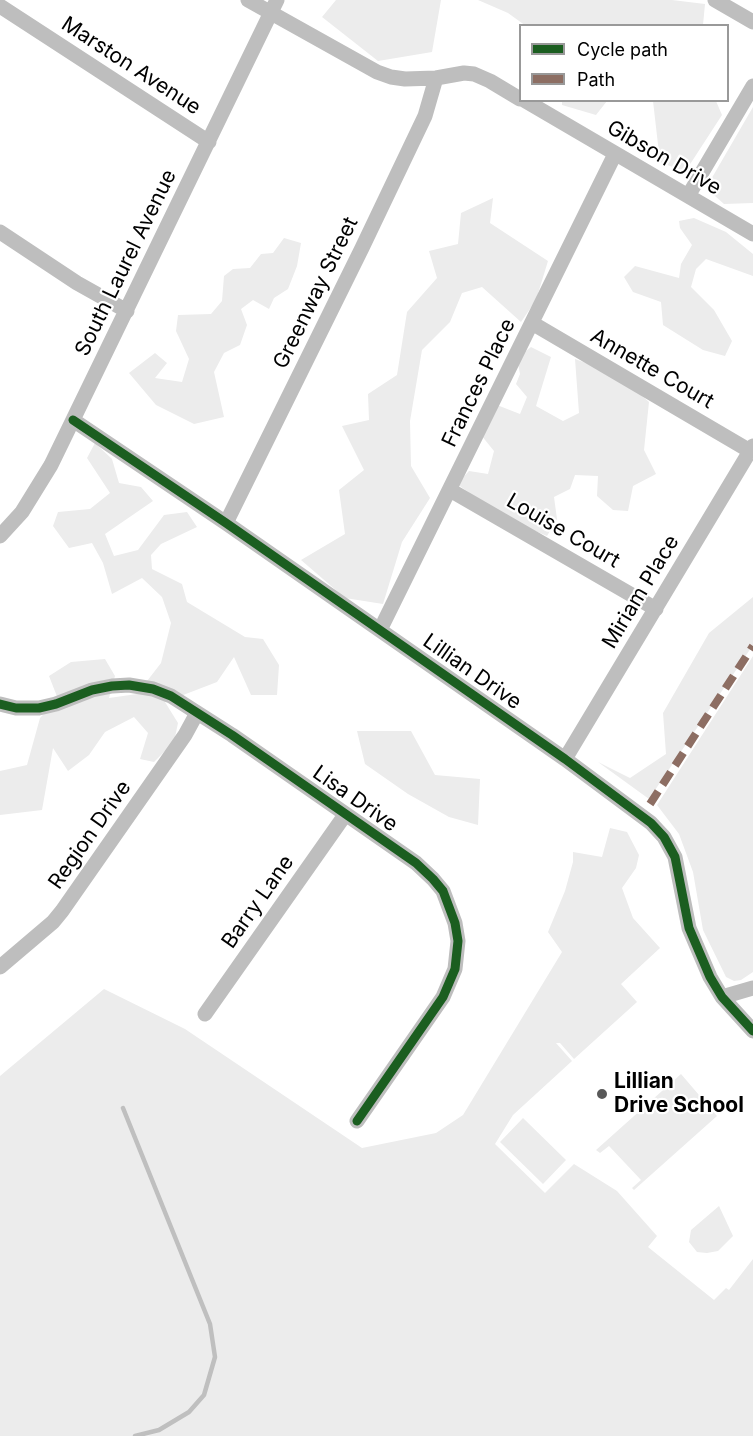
<!DOCTYPE html>
<style>
body{margin:0}
#map{position:relative;width:753px;height:1436px;overflow:hidden;background:#fff;font-family:Inter,sans-serif}
canvas{display:block}
.legend{position:absolute;left:519px;top:24px;width:210px;height:78px;box-sizing:border-box;background:#fff;border:2px solid #999;margin:0;padding:8px 10px;list-style:none;font-size:18px;color:#000}
.legend li{display:flex;align-items:center;gap:12px;height:30px}
.legend b{width:30px;border:2px solid #999}
</style>
<div id="map">
<canvas width="753" height="1436"></canvas>
<ul class="legend">
<li><b style="height:8px;background:#1b5e20"></b>Cycle path</li>
<li><b style="height:8px;background:#8d6e63"></b>Path</li>
</ul>
</div>
<script>
const context = document.querySelector('canvas').getContext('2d');
context.lineJoin = 'round';
function paint(path, color) {
  context.fillStyle = color;
  context.fill(path, 'evenodd');
}
function shape(rows) {
  const path = new Path2D();
  for (const r of rows) {
    path.moveTo(r[0], r[1]);
    for (let i = 2; i < r.length; i += 2) path.lineTo(r[i], r[i + 1]);
  }
  return path;
}
function strokePath(path, color, width, dash) {
  context.strokeStyle = color;
  context.lineWidth = width;
  context.lineCap = dash ? 'butt' : 'round';
  context.setLineDash(dash || []);
  context.stroke(path);
}
function drawText(font, color, halo, rows, align = 'center') {
  context.font = font + ' Inter,sans-serif';
  context.lineWidth = 4.5;
  context.setLineDash([]);
  context.textBaseline = 'middle';
  context.strokeStyle = halo;
  context.fillStyle = color;
  for (const [text, x, y, turn = 0] of rows) {
    context.save();
    context.translate(x, y);
    context.rotate((+turn || 0) * Math.PI / 180);
    context.textAlign = isNaN(turn) ? turn : align;
    if (halo) context.strokeText(text, 0, 0);
    context.fillText(text, 0, 0);
    context.restore();
  }
}
const green = shape([
 [336,0,441,0,432,52,378,61,322,17],
 [478,0,672,0,705,4,703,25,526,26,508,13],
 [562,101,562,100,607,101,596,115,562,105],
 [653,101,716,101,722,115,685,172,660,162],
 [753,107,753,203,724,204,706,188],
 [493,198,490,223,548,261,536,300,521,322,482,287,462,293,450,322,422,350,410,421,411,466,430,498,402,542,383,604,345,598,301,560,345,534,339,490,364,470,342,426,369,420,368,394,397,375,407,312,437,278,429,251,458,244,461,213],
 [694,218,726,232,753,254,753,276,706,259,696,269,691,287,714,310,732,341,725,356,703,350,663,325,661,302,633,292,624,277,635,266,679,278,681,264,692,245,680,228,679,221],
 [284,238,301,243,297,266,288,289,274,298,269,309,253,300,241,309,247,325,240,345,224,353,214,372,224,417,194,424,156,405,129,373,155,353,167,363,155,378,182,382,189,359,176,331,178,315,211,314,222,301,224,276,233,269,250,268,261,254,273,253],
 [531,347,551,357,536,406,563,421,579,413,575,359,617,374,649,402,644,450,656,474,633,486,628,511,613,510,597,496,598,476,575,475,570,489,554,497,557,519,547,536,504,518,457,484,469,471,488,474,494,451,481,435,497,405,520,414,527,397,516,384,520,374,517,358],
 [95,443,112,459,119,483,141,487,153,501,105,534,114,556,138,550,164,515,187,512,197,527,161,544,151,555,152,569,182,584,187,602,245,637,263,639,279,665,277,695,251,695,234,657,217,682,165,702,178,723,174,742,154,762,140,759,148,733,134,717,105,732,89,755,68,771,53,748,42,810,0,815,0,771,27,765,40,718,58,699,49,676,71,662,105,659,115,676,109,698,137,694,161,663,171,623,162,597,142,578,112,594,103,563,92,543,69,548,53,526,58,512,90,509,110,493,87,458],
 [753,597,753,645,649,799,598,762,630,778,666,754,663,713,709,633],
 [753,656,753,972,741,980,734,981,726,977,703,930,693,872,679,834,657,805],
 [357,731,411,731,435,775,480,779,478,825,449,817,408,794,365,764],
 [610,828,627,832,639,855,636,868,622,888,633,918,660,948,621,984,637,1002,574,1059,560,1043,556,1043,572,1061,513,1115,495,1144,545,1193,574,1164,617,1191,657,1236,648,1247,714,1300,726,1288,729,1290,753,1259,753,1436,0,1436,0,1076,104,989,185,1029,362,1148,436,1133,463,1115,562,952,548,932,565,891,573,862,573,852,602,857],
 [681,1074,717,1116,634,1190,632,1188,641,1180,609,1146,600,1153,596,1150],
 [523,1118,566,1160,543,1184,500,1142],
 [719,1206,733,1236,718,1251,707,1253,697,1252,689,1242,691,1230]
]);
const stream = shape([
 [123,1108,210,1324,215,1357,204,1395,189,1412,159,1430,135,1436]
]);
const minor = shape([
 [248,0,377,72,391,77,405,79,436,78,464,73,474,74,490,81,520,99],
 [715,0,753,22],
 [0,6,209,142],
 [524,100,753,234],
 [688,196,753,86],
 [0,232,77,283,127,311],
 [532,323,750,451],
 [73,420,226,523,565,759,651,823,664,837,675,857,689,928,710,977,722,997,753,1031],
 [450,490,656,609],
 [226,523,362,248,425,116,436,78],
 [0,536,22,512,51,465,277,0],
 [380,630,615,154],
 [0,704,16,708,39,708,56,704,92,690,112,686,129,685,153,689,171,696,232,735,416,863,433,879,443,891,455,923,458,941,455,969,443,997,357,1121],
 [565,759,753,446],
 [0,967,53,922,62,911,185,735,197,713],
 [722,997,753,988],
 [205,1014,345,815]
]);
const quiet = shape([
 [650,804,753,646]
]);
const cycleway = shape([
 [73,420,226,523,565,759,651,823,664,837,675,857,689,928,710,977,722,997,753,1031],
 [0,704,16,708,39,708,56,704,92,690,112,686,129,685,153,689,171,696,232,735,416,863,433,879,443,891,455,923,458,941,455,969,443,997,357,1121]
]);
const markers = [
 [602,1094,6,"#595959"]
];
const streetNames = [
 ["Marston Avenue",131,66,33],
 ["Gibson Drive",664,158,30],
 ["South Laurel Avenue",126,263,-64],
 ["Greenway Street",316,293,-64],
 ["Annette Court",652,369,30],
 ["Frances Place",479,383,-64],
 ["Louise Court",563,531,30],
 ["Miriam Place",641,592,-59],
 ["Lillian Drive",472,672,35],
 ["Lisa Drive",355,799,35],
 ["Region Drive",90,835,-55],
 ["Barry Lane",258,902,-55]
];
const poiNames = [
 ["Lillian",614,1082],
 ["Drive School",614,1106]
];
paint(green, '#ececec');
strokePath(stream, '#bfbfbf', 4.5);
strokePath(minor, '#bebebe', 15);
strokePath(quiet, '#8d6e63', 8, [15, 8]);
strokePath(cycleway, '#1b5e20', 9);
for (const [x, y, r, color] of markers) {
  const dot = new Path2D();
  dot.arc(x, y, r, 0, 2 * Math.PI);
  context.fillStyle = color;
  context.fill(dot);
  strokePath(dot, '#fff', 2);
}
drawText('21px', '#000', '#fff', streetNames);
drawText('bold 21px', '#000', '#fff', poiNames, 'left');
</script>
